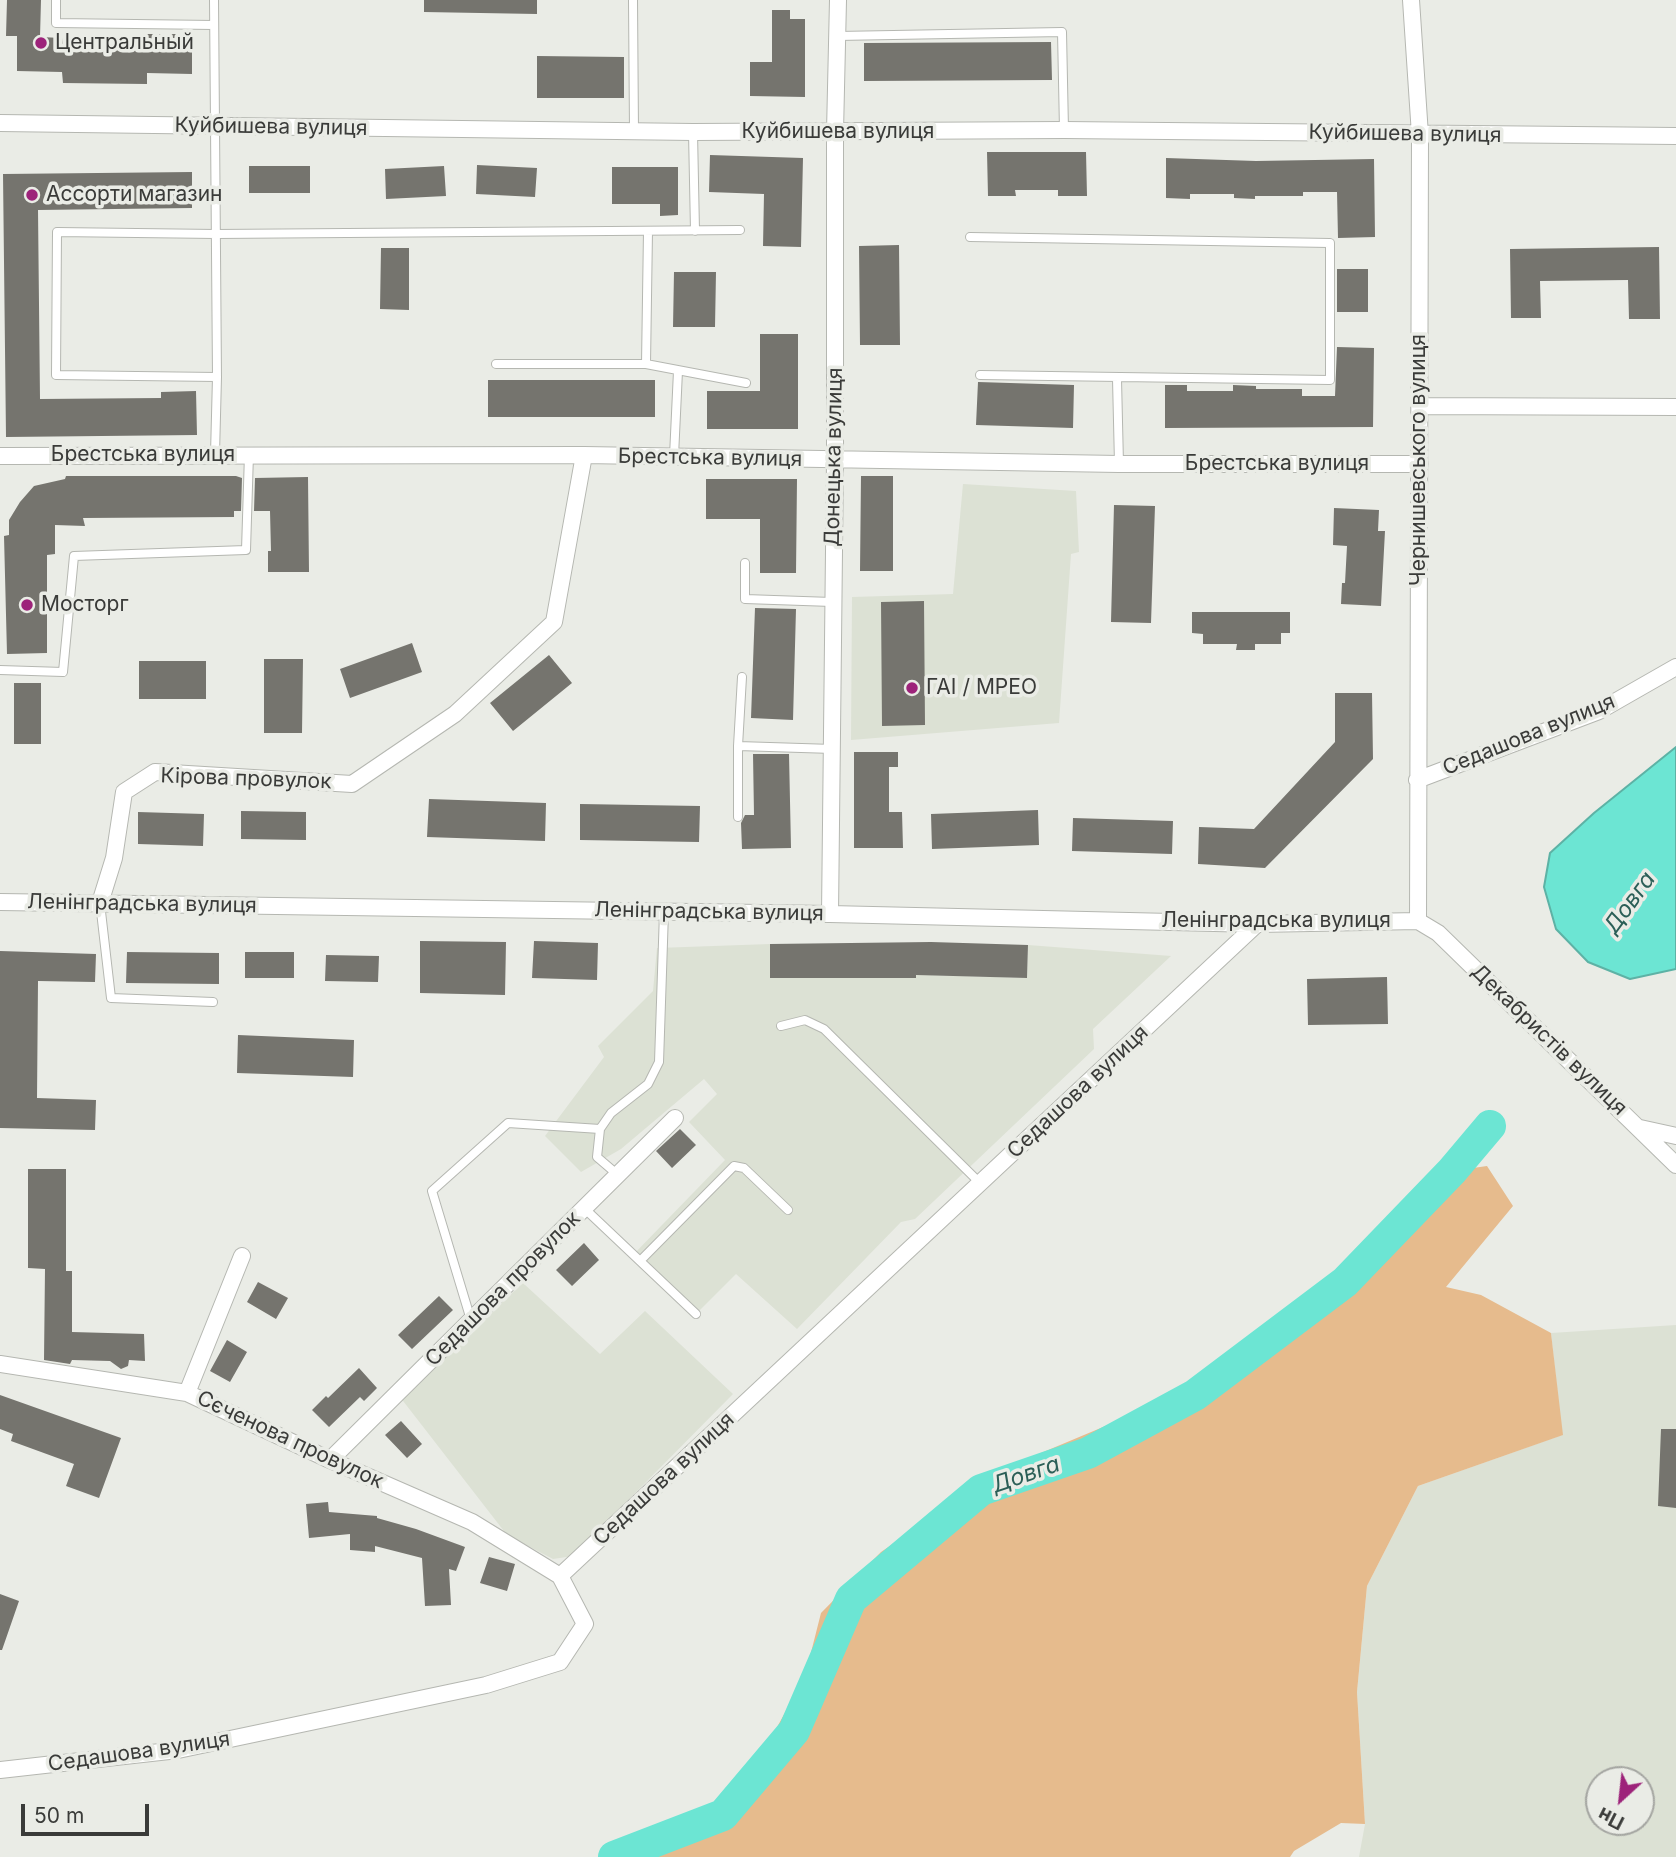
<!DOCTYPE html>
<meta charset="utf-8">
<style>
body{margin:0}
#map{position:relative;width:1676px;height:1857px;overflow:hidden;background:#eaece6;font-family:Inter,sans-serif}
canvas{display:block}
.north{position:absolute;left:1585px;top:1766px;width:70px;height:70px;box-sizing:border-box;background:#eaece6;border:2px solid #a4a5a1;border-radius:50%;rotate:207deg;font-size:19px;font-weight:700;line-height:28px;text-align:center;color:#3a3b39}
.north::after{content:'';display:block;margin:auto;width:24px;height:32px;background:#9d237a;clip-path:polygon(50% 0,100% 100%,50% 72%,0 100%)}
.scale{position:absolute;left:21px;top:1804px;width:128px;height:32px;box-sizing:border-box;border:4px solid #3a3b39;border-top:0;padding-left:9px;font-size:21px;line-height:24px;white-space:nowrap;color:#3a3b39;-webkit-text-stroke:5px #eaece6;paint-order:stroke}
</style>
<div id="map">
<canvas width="1676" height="1857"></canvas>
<div class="north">Пн</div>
<div class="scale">50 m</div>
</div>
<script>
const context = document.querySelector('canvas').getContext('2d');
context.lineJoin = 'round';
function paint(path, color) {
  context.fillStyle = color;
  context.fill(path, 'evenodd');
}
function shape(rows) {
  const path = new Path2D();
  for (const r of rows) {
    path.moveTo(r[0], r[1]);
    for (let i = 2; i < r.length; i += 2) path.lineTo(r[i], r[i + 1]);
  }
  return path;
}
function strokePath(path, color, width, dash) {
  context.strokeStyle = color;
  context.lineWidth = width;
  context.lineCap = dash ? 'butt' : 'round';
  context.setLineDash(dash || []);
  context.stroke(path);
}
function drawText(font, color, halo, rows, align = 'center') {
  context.font = font + ' Inter,sans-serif';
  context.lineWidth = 7;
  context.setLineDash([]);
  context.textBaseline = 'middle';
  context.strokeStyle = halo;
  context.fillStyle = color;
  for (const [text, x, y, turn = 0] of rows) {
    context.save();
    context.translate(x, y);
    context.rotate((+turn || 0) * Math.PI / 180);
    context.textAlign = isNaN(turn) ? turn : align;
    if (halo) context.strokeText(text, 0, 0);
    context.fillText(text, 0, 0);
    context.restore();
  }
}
const built = shape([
 [963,484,1076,491,1079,552,1071,554,1059,723,851,740,852,597,953,594],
 [770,944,771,978,915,978,916,963,931,975,1027,978,1028,945,1171,956,1093,1029,1094,1049,915,1219,901,1222,797,1329,736,1274,693,1317,632,1256,725,1160,689,1122,717,1094,704,1079,621,1149,581,1172,545,1136,604,1057,598,1046,653,991,657,948],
 [523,1283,600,1354,645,1311,733,1394,573,1556,553,1559,507,1535,400,1397],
 [1676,1325,1676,1857,1359,1857,1365,1824,1357,1692,1367,1586,1418,1486,1562,1435,1551,1333],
 [1599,1780,1641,1780,1641,1822,1599,1822]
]);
const green = shape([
 [1487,1166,1513,1206,1446,1287,1481,1295,1551,1333,1563,1435,1418,1486,1367,1586,1357,1692,1365,1824,1341,1823,1294,1851,1290,1857,605,1857,712,1805,764,1751,805,1676,821,1613,881,1552,922,1524,1041,1453,1115,1422,1195,1395,1285,1312,1338,1274,1407,1203,1452,1171]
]);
const water = shape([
 [1676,747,1676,969,1630,979,1588,962,1556,929,1544,887,1550,853,1594,813,1676,747]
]);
const river = shape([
 [614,1857,723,1815,794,1731,851,1599,981,1490,1088,1453,1195,1395,1345,1282,1452,1171,1490,1126]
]);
const building = shape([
 [7,0,41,0,40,37,62,38,63,48,142,49,142,34,192,34,192,74,147,73,147,84,63,83,62,72,17,71,17,36,6,36],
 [424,0,537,0,537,14,424,12],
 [772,10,790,10,790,19,805,19,805,97,750,96,750,62,772,62],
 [1051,42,1052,80,864,81,864,43],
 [537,56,624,57,624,98,537,98],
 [987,152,1086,152,1087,196,1058,196,1058,190,1015,190,1016,196,988,196],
 [710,155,803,158,801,247,763,246,764,194,709,192],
 [1166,158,1256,161,1374,159,1375,237,1338,238,1337,192,1303,192,1303,196,1255,196,1255,199,1234,198,1234,194,1190,194,1190,199,1166,198],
 [477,165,537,168,535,197,476,194],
 [249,166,310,166,310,193,249,193],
 [444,166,446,196,386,199,385,169],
 [612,167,678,167,678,215,660,216,660,204,612,204],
 [192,172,192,208,38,210,40,399,161,398,161,392,196,391,197,435,6,437,3,174],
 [899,245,900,345,860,345,859,246],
 [1659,247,1660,319,1629,319,1628,280,1540,281,1541,318,1511,318,1510,249],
 [381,248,409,248,409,310,380,309],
 [1337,269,1368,269,1368,312,1337,312],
 [674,272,716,272,715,327,673,327],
 [760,334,798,334,798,429,707,429,707,391,760,391],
 [1337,347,1374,348,1373,427,1165,428,1165,385,1187,385,1187,391,1233,391,1233,385,1256,386,1256,389,1302,389,1302,396,1335,396],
 [488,380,655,380,655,417,488,417],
 [978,382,1074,385,1073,428,976,425],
 [66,476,236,476,242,478,241,511,234,511,234,517,83,518,85,526,55,525,55,554,47,555,47,653,7,654,4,536,9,535,9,520,20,502,34,486,65,479],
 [861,476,893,476,893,571,860,571],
 [308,477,309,572,268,572,268,551,271,551,270,511,254,511,255,478],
 [706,479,797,479,796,573,760,573,760,519,706,519],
 [1114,505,1155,506,1151,623,1111,622],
 [1334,508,1379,510,1378,531,1385,531,1381,606,1341,604,1342,583,1345,583,1347,546,1333,545],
 [924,601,925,725,882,726,881,602],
 [755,608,796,609,793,720,751,718],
 [1192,612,1290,612,1290,633,1281,633,1281,644,1255,644,1255,650,1236,650,1237,644,1203,644,1203,634,1192,633],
 [412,643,422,672,350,698,340,669],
 [549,655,572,683,513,731,490,703],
 [264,659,303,659,302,733,264,733],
 [139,661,206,661,206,699,139,699],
 [14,683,41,683,41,744,14,744],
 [1335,693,1372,693,1373,759,1265,868,1198,864,1199,827,1254,829,1335,742],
 [854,752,898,752,898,767,889,767,889,812,902,812,903,848,854,848],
 [753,754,789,754,791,848,742,849,741,823,745,815,754,815],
 [429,799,546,803,545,841,427,837],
 [580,804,700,806,699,842,580,840],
 [1038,810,1039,845,932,849,931,814],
 [241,811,306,812,306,840,241,839],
 [138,812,204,814,203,846,138,844],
 [1073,818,1173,821,1172,854,1072,851],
 [420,941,506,942,505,995,420,993],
 [534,941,598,943,597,980,532,978],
 [931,942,1028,945,1027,978,916,975,916,978,770,978,770,944],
 [0,951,96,954,95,982,38,981,37,1098,96,1100,95,1130,0,1128],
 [127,952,219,953,219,984,126,983],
 [245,952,294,952,294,978,245,978],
 [326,955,379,956,378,982,325,981],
 [1387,977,1388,1024,1308,1025,1307,979],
 [238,1035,354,1040,353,1077,237,1073],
 [680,1129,696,1145,672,1168,656,1151],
 [28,1169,66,1169,66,1271,72,1271,72,1332,144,1334,145,1361,129,1360,128,1366,121,1369,110,1361,72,1360,70,1364,44,1360,45,1269,28,1268],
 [584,1243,599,1260,572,1286,556,1270],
 [258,1282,288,1298,276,1319,247,1302],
 [439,1296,453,1310,412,1349,398,1335],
 [227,1340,247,1352,230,1382,210,1371],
 [359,1368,377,1388,364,1401,360,1397,329,1427,312,1410,326,1396,328,1398],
 [0,1395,121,1438,99,1498,66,1486,74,1464,11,1441,13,1434,0,1429],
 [401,1421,422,1444,407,1458,385,1435],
 [1661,1429,1676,1429,1676,1508,1658,1506],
 [328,1502,329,1512,377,1516,377,1518,416,1529,465,1547,456,1571,449,1569,451,1605,425,1606,422,1558,375,1546,375,1552,350,1550,350,1534,309,1538,306,1504],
 [489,1557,515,1564,507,1591,480,1583],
 [0,1594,19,1601,2,1650,0,1650]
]);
const service = shape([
 [56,0,56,23,214,25],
 [214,0,217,377,215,454],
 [633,0,634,131],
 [837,36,1062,32,1064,130],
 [693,132,695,231],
 [970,237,1330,243,1330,380,980,375],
 [496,364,646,364,746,383],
 [646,364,648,231],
 [217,377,56,375,57,232,216,234,740,230],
 [1117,379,1119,464],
 [674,456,678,371],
 [745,563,745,599,832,602],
 [0,670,63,672,74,556,246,550,249,454],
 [738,746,833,749],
 [738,817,738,746,742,677],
 [100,903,111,998,213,1002],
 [781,1026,805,1020,824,1029,980,1183],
 [618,1175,597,1157,600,1129,611,1113,648,1084,659,1062,664,912],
 [584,1208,696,1314],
 [640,1261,734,1166,744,1168,788,1210],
 [471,1320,432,1191,508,1123,600,1129]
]);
const minor = shape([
 [1411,0,1420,135,1418,921],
 [0,123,693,132,1064,130,1676,136],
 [1420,406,1676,407],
 [0,456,584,455,1119,464,1420,464],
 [1417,780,1599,711,1676,667],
 [0,902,830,914,1257,924,1418,921],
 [100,903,114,858,124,792,155,772,352,784,455,714,554,622,584,455],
 [830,914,835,460,835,132,838,0],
 [1418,921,1438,933,1676,1165],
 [1640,1128,1676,1136],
 [0,1364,187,1393,330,1460,472,1522,560,1576],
 [187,1393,242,1256],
 [330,1460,675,1118],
 [0,1770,178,1750,486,1685,560,1662,585,1624,560,1576,1257,924]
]);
const markers = [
 [41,43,7,"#9d237a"],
 [32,195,7,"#9d237a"],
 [27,605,7,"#9d237a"],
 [912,688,7,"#9d237a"]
];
const poiNames = [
 ["Центральный",55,43],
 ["Ассорти магазин",46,195],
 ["Мосторг",41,605],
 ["ГАІ / МРЕО",926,688]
];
const streetNames = [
 ["Куйбишева вулиця",271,127,1],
 ["Куйбишева вулиця",838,132],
 ["Куйбишева вулиця",1405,134,1],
 ["Брестська вулиця",143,455],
 ["Донецька вулиця",834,457,-89],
 ["Брестська вулиця",710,458,1],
 ["Чернишевського вулиця",1419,460,-90],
 ["Брестська вулиця",1277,464],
 ["Седашова вулиця",1529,735,-22],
 ["Кірова провулок",246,779,2],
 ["Ленінградська вулиця",142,904,1],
 ["Ленінградська вулиця",709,912,1],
 ["Ленінградська вулиця",1276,921],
 ["Декабристів вулиця",1549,1040,44],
 ["Седашова вулиця",1078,1092,-43],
 ["Седашова провулок",503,1289,-45],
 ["Сєченова провулок",290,1440,25],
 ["Седашова вулиця",664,1479,-43],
 ["Седашова вулиця",139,1752,-8]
];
const waterNames = [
 ["Довга",1630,903,-54],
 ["Довга",1026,1475,-19]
];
paint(built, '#dce1d4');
paint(green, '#e6bb8d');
paint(water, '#6ce5d3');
strokePath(water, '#5db2a5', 2);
strokePath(river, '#6ce5d3', 32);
paint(building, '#75746e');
strokePath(service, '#b5b7b1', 10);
strokePath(minor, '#b5b7b1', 18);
strokePath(service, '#fff', 8);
strokePath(minor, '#fff', 16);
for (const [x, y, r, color] of markers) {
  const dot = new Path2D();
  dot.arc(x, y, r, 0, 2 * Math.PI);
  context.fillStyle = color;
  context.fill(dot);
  strokePath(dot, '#eaece6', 2.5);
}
drawText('21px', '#3a3b39', '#eaece6', poiNames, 'left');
drawText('21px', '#3a3b39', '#eaece6', streetNames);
drawText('italic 23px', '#2b5f57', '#eaece6', waterNames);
</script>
